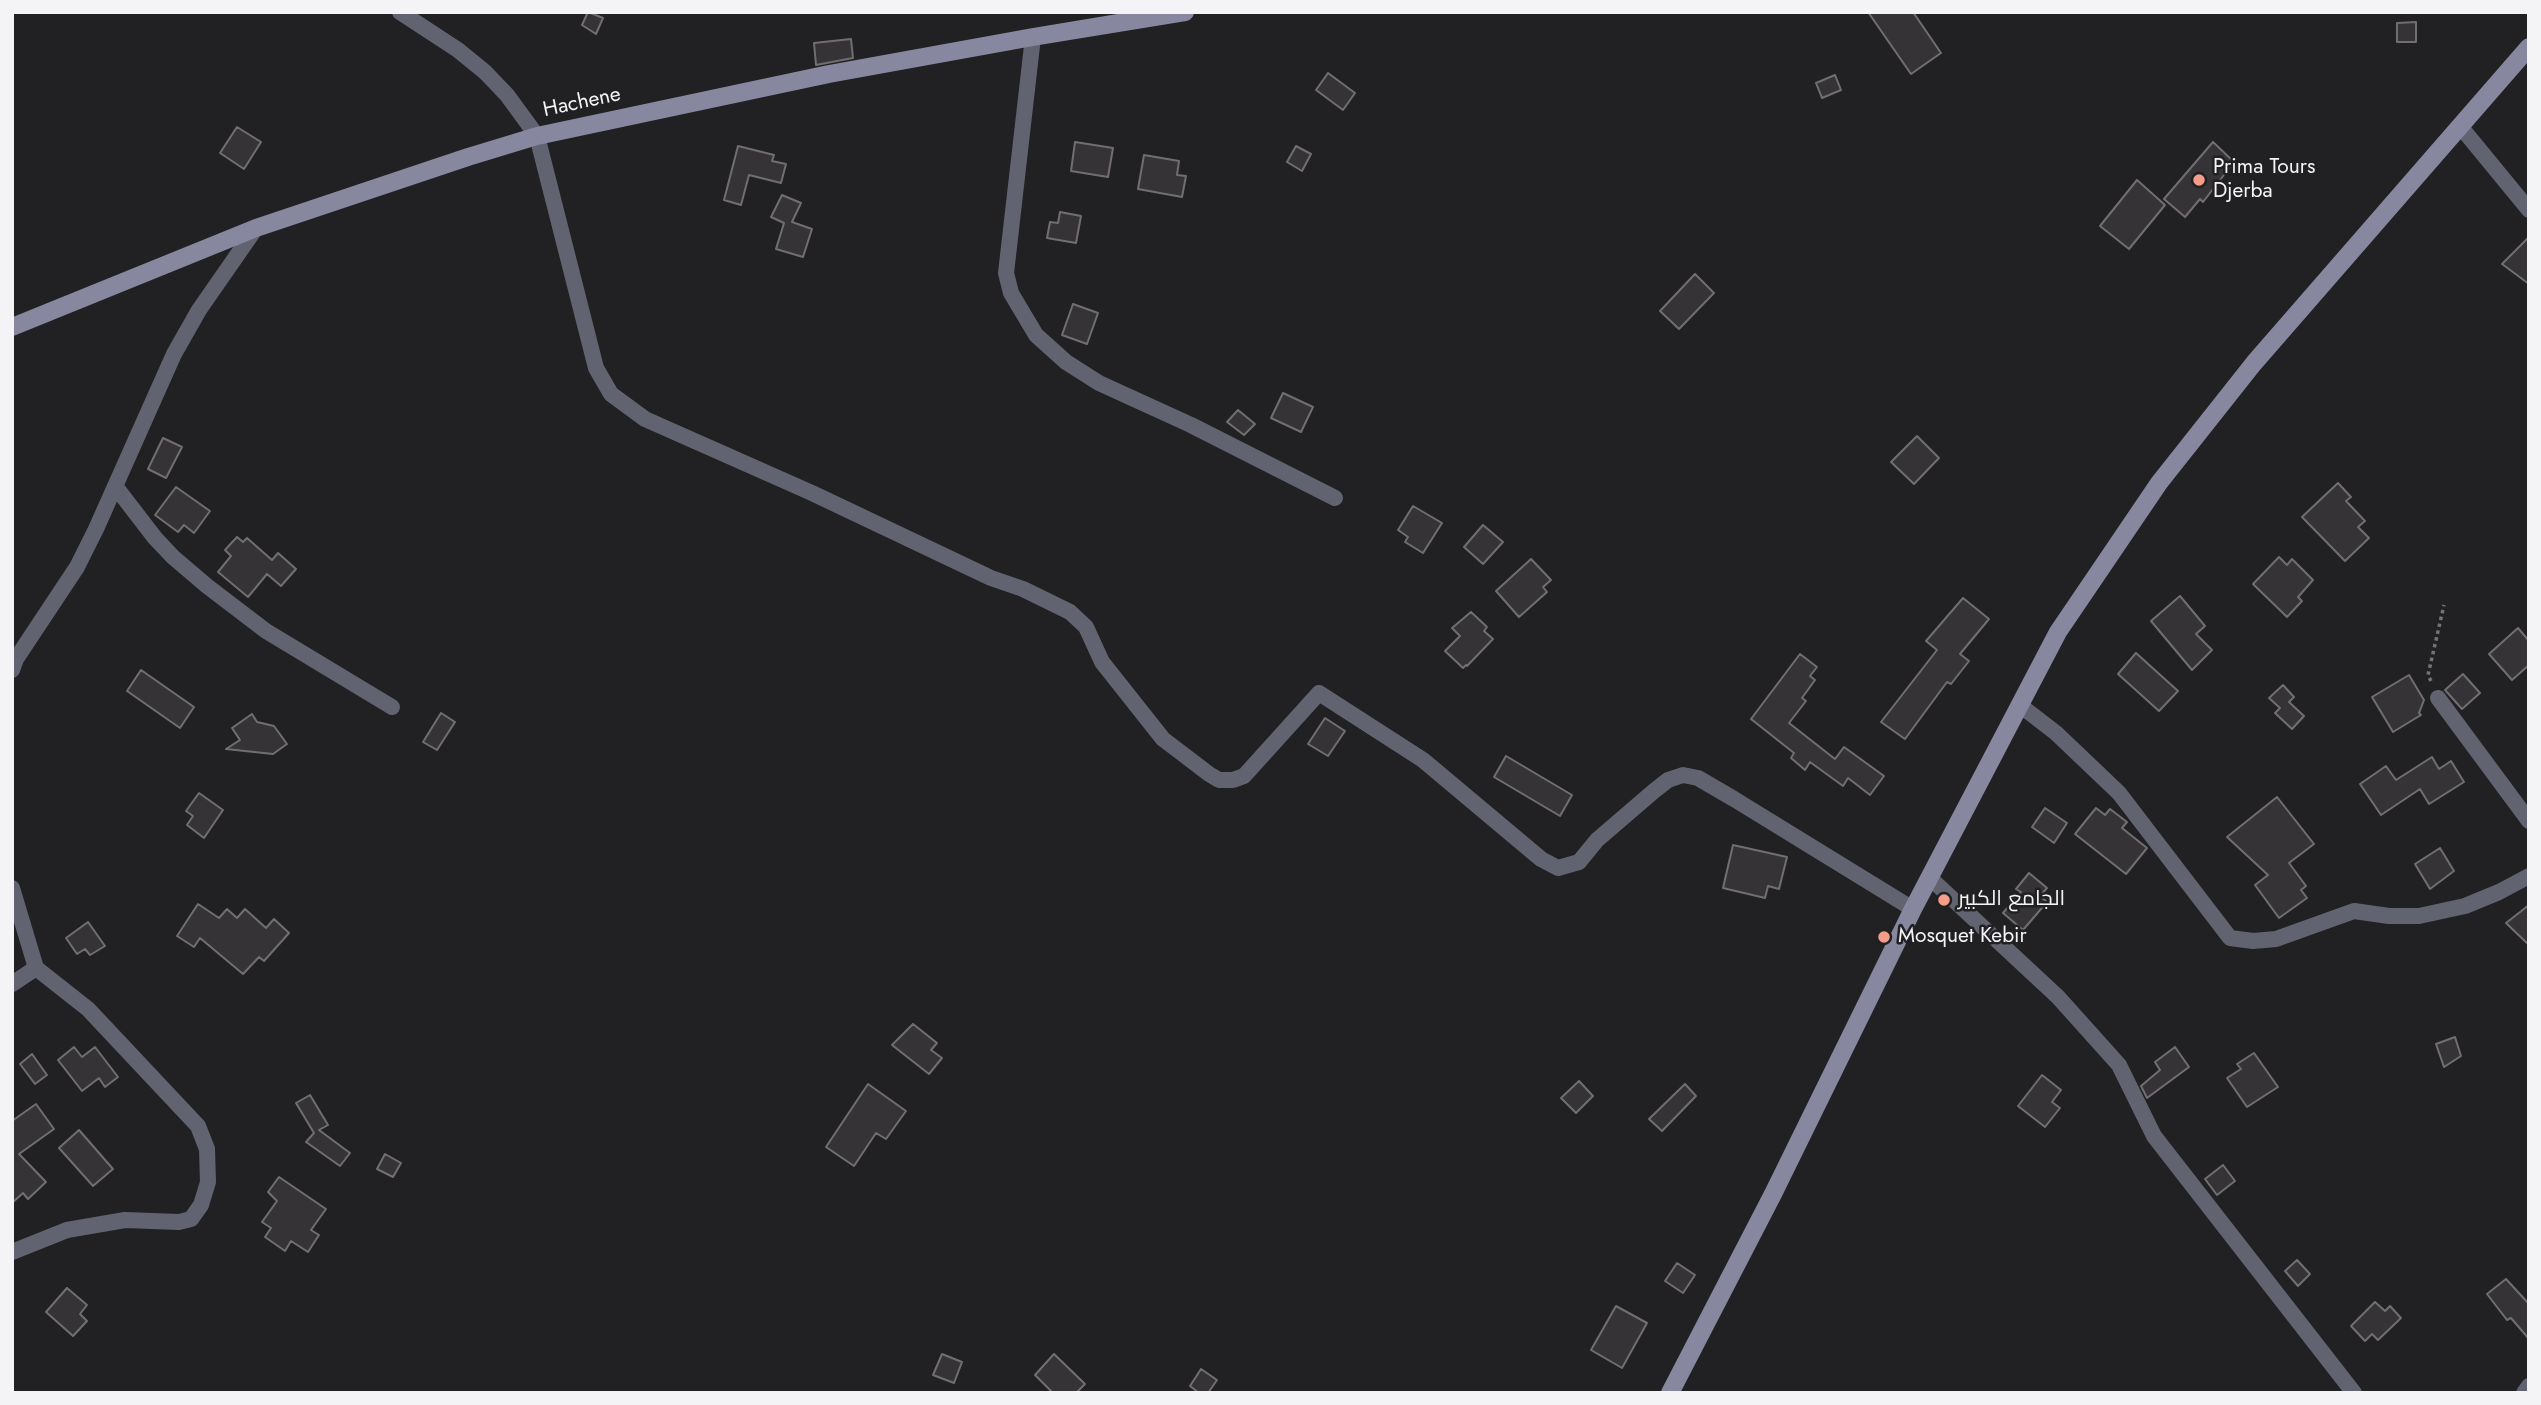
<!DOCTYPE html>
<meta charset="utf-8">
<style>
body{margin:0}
#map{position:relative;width:2541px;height:1405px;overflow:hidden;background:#212023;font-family:Jost,sans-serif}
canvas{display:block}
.frame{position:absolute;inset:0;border:14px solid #f4f3f6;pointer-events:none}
</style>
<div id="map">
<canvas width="2541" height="1405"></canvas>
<div class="frame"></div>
</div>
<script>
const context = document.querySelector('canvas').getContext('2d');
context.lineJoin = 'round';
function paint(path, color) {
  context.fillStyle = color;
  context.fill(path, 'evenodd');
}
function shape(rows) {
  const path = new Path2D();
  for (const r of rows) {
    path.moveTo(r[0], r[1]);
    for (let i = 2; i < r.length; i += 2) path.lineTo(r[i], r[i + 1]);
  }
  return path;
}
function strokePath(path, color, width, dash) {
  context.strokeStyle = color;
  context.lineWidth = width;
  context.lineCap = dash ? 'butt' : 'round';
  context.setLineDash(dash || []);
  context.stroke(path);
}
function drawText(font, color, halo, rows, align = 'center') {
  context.font = font + ' Jost,Cairo,sans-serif';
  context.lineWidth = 5;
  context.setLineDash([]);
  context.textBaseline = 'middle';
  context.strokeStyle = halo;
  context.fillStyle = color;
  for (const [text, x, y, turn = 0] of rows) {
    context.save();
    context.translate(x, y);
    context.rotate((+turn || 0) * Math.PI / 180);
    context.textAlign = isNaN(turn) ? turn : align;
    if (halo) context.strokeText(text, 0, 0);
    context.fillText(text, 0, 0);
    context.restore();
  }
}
const building = shape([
 [588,12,603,18,596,34,582,25,588,12],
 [1868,12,1913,12,1941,53,1911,74,1868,12],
 [2416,22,2416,42,2397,42,2397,23,2416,22],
 [851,39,853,58,816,65,814,43,851,39],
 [1328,73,1355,93,1343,110,1316,90,1328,73],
 [1835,75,1841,90,1822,98,1816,83,1835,75],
 [237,127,261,142,244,169,220,153,237,127],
 [1075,142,1113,148,1108,177,1071,171,1075,142],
 [2213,142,2234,162,2203,202,2200,199,2185,217,2164,199,2213,142],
 [738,146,774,155,772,161,786,164,781,183,749,175,741,205,724,200,738,146],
 [1296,146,1311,154,1302,171,1287,162,1296,146],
 [1144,155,1179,161,1177,175,1186,176,1182,197,1138,189,1144,155],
 [2137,180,2165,205,2129,249,2100,226,2137,180],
 [782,195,801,203,792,222,812,229,803,257,776,249,784,223,771,217,782,195],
 [1060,212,1081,216,1076,243,1047,238,1050,222,1058,223,1060,212],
 [2529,237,2529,284,2502,264,2529,237],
 [1695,274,1714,293,1679,329,1660,311,1695,274],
 [1073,304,1098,313,1087,344,1062,335,1073,304],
 [1283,393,1313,407,1301,432,1271,418,1283,393],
 [1238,410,1255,424,1244,435,1227,422,1238,410],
 [1917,436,1939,458,1914,484,1891,462,1917,436],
 [163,438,182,447,166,478,148,469,163,438],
 [2338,483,2351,497,2346,501,2365,521,2358,527,2369,538,2345,561,2302,517,2338,483],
 [176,487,210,511,194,533,184,525,178,532,155,515,176,487],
 [1413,506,1442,523,1423,553,1405,542,1408,537,1398,530,1413,506],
 [1483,525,1503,542,1483,564,1464,547,1483,525],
 [237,537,243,542,247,538,272,560,278,553,296,569,281,586,267,574,248,597,218,572,231,556,225,550,237,537],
 [2279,557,2287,565,2292,559,2313,580,2298,597,2302,601,2287,617,2253,584,2279,557],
 [1531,559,1551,580,1543,587,1547,592,1519,617,1496,591,1531,559],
 [2180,596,2205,626,2196,634,2212,650,2192,670,2151,621,2180,596],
 [1963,598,1989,619,1960,654,1969,661,1951,684,1947,682,1905,739,1881,722,1937,650,1926,641,1963,598],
 [1471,612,1487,627,1484,631,1493,639,1467,666,1466,665,1463,668,1445,651,1460,636,1452,628,1471,612],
 [2518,628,2529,641,2529,665,2512,680,2489,654,2518,628],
 [2136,653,2178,691,2159,711,2118,674,2136,653],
 [1800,654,1817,667,1810,676,1815,680,1802,698,1806,701,1789,723,1835,759,1844,747,1884,776,1870,795,1848,778,1843,786,1810,762,1805,770,1791,758,1794,753,1751,719,1800,654],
 [141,670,194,707,180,728,127,691,141,670],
 [2463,674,2480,693,2462,709,2445,690,2463,674],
 [2409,675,2424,700,2419,713,2421,715,2393,732,2372,697,2409,675],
 [2283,685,2294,697,2289,702,2304,716,2292,729,2275,713,2280,708,2269,698,2283,685],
 [441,713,455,722,437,750,423,742,441,713],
 [252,714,257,722,274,726,287,744,273,754,226,749,240,740,232,728,252,714],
 [1325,718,1345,731,1328,756,1308,744,1325,718],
 [1506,756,1572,795,1560,816,1494,777,1506,756],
 [2432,757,2439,769,2451,761,2464,782,2429,804,2420,789,2381,815,2360,784,2386,766,2396,780,2432,757],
 [199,793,223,810,204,838,187,825,193,816,186,811,199,793],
 [2277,797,2314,844,2289,863,2306,886,2301,890,2307,898,2279,918,2255,885,2268,875,2227,837,2277,797],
 [2045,808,2067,823,2054,843,2032,827,2045,808],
 [2096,808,2105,815,2110,809,2127,822,2122,828,2147,848,2126,874,2075,834,2096,808],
 [1733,845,1787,857,1779,889,1768,886,1765,898,1723,888,1733,845],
 [2440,848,2454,871,2430,889,2415,864,2440,848],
 [2029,873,2047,888,2040,896,2047,902,2023,930,2003,913,2021,892,2016,889,2029,873],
 [198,904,219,918,227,909,237,918,245,909,266,928,274,919,289,933,264,961,259,957,243,974,200,938,194,947,177,936,198,904],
 [2529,905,2529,945,2506,923,2529,905],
 [88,922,105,946,90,955,85,949,77,954,66,938,88,922],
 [913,1024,937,1043,931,1050,942,1058,929,1074,892,1045,913,1024],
 [2455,1037,2461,1056,2444,1067,2436,1044,2455,1037],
 [74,1047,82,1057,95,1047,118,1077,105,1087,99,1078,82,1091,58,1060,74,1047],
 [2175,1047,2189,1067,2147,1098,2141,1086,2160,1070,2155,1062,2175,1047],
 [2254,1053,2278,1087,2247,1107,2227,1078,2241,1069,2237,1064,2254,1053],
 [32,1054,47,1075,35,1084,20,1064,32,1054],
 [2042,1075,2061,1090,2052,1102,2060,1108,2045,1127,2018,1106,2042,1075],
 [1579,1081,1593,1096,1576,1113,1561,1098,1579,1081],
 [868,1084,906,1111,886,1139,876,1133,854,1166,826,1147,868,1084],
 [1685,1084,1696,1096,1662,1131,1649,1119,1685,1084],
 [310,1095,328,1125,319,1130,350,1153,340,1166,306,1142,314,1133,296,1103,310,1095],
 [36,1104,54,1129,19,1154,46,1182,28,1199,23,1193,12,1203,12,1121,36,1104],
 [79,1130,113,1169,93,1186,59,1148,79,1130],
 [385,1154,401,1163,393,1177,377,1169,385,1154],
 [2223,1165,2235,1181,2217,1195,2205,1179,2223,1165],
 [279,1177,326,1209,311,1230,319,1235,308,1252,291,1241,285,1251,265,1237,271,1228,262,1222,277,1201,268,1192,279,1177],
 [2297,1260,2310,1274,2298,1286,2285,1271,2297,1260],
 [1677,1263,1695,1275,1683,1293,1665,1281,1677,1263],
 [2506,1279,2529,1304,2529,1339,2511,1318,2507,1320,2487,1294,2506,1279],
 [67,1288,87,1305,80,1314,87,1321,73,1336,46,1312,67,1288],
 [2375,1302,2385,1311,2390,1306,2401,1318,2378,1340,2372,1334,2365,1341,2351,1326,2375,1302],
 [1616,1306,1647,1323,1622,1368,1591,1350,1616,1306],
 [942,1354,962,1362,954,1383,933,1375,942,1354],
 [1054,1354,1085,1384,1076,1393,1053,1393,1035,1375,1054,1354],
 [1201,1369,1217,1380,1208,1393,1199,1393,1190,1386,1201,1369]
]);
const path = shape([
 [2431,681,2428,675,2444,605]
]);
const street = shape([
 [400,12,458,50,485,72,507,95,537,136,596,368,611,394,645,419,812,493,991,578,1023,589,1070,612,1086,627,1102,662,1163,739,1209,774,1219,780,1233,780,1244,776,1319,693,1423,760,1541,859,1558,868,1579,862,1597,840,1654,791,1668,780,1683,775,1698,778,1734,799,1913,909],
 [1033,37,1006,273,1011,293,1036,335,1066,362,1099,383,1191,425,1335,498],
 [2460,126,2529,210],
 [115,486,155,538,173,557,207,586,266,631,392,707],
 [12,670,16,659,77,567,96,529,174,354,199,310,256,228],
 [2438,698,2529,821],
 [2021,706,2056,733,2119,793,2230,938,2253,941,2276,939,2354,911,2389,916,2419,916,2465,906,2499,892,2529,876],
 [1930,878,2058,997,2119,1065,2154,1136,2354,1393],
 [12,888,36,968,88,1009,198,1126,207,1149,208,1182,201,1205,191,1219,179,1222,125,1220,67,1230,12,1252],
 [12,984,36,968],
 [2524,1393,2529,1386]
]);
const secondary = shape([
 [12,327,256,228,468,157,537,136,829,74,1033,37,1185,12],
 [1670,1393,1773,1194,1913,909,2058,632,2159,483,2254,363,2529,47]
]);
const markers = [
 [2199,180,7,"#f49e8a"],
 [1944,900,7,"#f49e8a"],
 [1884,937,7,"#f49e8a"]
];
const streetNames = [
 ["Hachene",582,103,-12]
];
const poiNames = [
 ["Prima Tours",2213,168],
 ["Djerba",2213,192],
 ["الجامع الكبير",1958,900],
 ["Mosquet Kebir",1898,937]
];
paint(building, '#353336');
strokePath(building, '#716e72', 2);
strokePath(path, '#737275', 3.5, [3.5, 3.5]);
strokePath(street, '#626371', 16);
strokePath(secondary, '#87889f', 18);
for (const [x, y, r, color] of markers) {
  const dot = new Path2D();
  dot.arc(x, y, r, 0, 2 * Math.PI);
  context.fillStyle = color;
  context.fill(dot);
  strokePath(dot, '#212023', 2.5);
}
drawText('21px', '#f4f3f6', '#212023', streetNames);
drawText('21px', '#f4f3f6', '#212023', poiNames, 'left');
</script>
